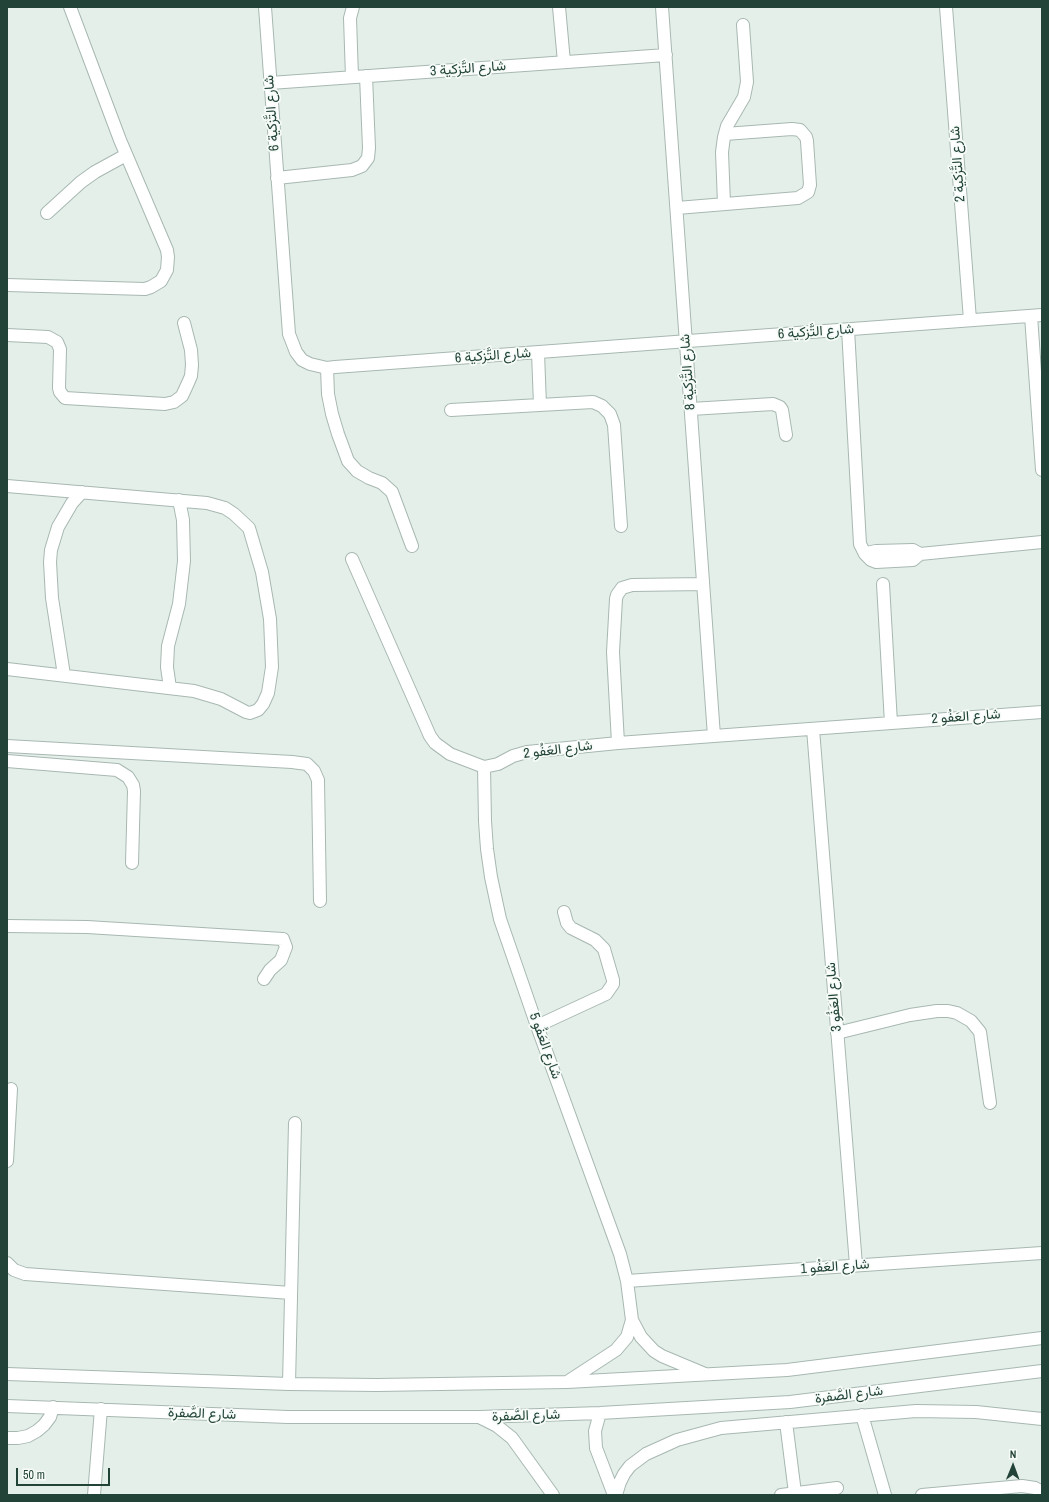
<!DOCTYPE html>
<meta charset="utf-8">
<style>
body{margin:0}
#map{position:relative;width:1049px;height:1502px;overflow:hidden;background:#e5efea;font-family:"Archivo Narrow",sans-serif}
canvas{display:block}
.frame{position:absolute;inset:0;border:8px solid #224337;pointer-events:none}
.north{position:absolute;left:993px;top:1446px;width:40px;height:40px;-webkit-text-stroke:3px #f6fbf8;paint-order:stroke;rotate:1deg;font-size:11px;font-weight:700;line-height:16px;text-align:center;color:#224337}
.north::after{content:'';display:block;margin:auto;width:14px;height:18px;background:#224337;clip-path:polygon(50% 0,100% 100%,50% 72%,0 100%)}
.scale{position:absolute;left:16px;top:1468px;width:94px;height:18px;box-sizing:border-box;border:2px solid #224337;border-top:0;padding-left:5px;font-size:12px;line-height:14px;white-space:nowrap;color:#224337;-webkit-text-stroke:3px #f6fbf8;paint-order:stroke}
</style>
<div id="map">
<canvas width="1049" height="1502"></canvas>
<div class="frame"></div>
<div class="north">N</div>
<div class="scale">50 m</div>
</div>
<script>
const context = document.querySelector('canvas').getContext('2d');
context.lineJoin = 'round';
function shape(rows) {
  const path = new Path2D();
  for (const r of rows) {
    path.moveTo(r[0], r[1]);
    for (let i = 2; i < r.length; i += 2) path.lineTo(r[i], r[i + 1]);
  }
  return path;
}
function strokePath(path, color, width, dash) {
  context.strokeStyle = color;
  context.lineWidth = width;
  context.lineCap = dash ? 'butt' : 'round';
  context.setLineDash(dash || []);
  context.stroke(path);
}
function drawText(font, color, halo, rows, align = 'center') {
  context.font = font + ' "Archivo Narrow",Vazirmatn,sans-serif';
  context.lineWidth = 3.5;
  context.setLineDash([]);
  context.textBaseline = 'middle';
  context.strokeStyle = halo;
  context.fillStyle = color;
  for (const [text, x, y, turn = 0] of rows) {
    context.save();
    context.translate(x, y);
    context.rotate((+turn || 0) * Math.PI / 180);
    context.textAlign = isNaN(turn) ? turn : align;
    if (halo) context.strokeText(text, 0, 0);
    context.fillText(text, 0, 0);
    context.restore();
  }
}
const minor = shape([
 [265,7,289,334,296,352,302,360,310,364,327,368,335,367,1042,315],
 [559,7,564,62],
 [662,7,714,736],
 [946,7,970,320],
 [352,77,350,18,353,7],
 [270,83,666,55],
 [277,178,352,170,362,166,368,158,369,148,366,76],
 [724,204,722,152,724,137,727,126,744,97,747,82,743,25],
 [677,208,798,198,808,192,810,185,807,141,806,137,800,130,792,129,725,134],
 [47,213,81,182,95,172,126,155],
 [7,285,145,289,151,287,161,281,167,270,168,257,167,250,120,140,70,7],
 [1031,316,1042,470],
 [848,329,860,544,865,554,871,560,876,562,913,560,920,554,1042,542],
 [7,335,48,337,57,342,60,349,59,388,60,392,65,398,165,404,174,402,182,396,188,383,191,376,192,365,191,350,184,323],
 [538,353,540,405],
 [327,368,328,394,332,414,338,434,348,461,357,471,369,478,382,483,392,492,412,546],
 [691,409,773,404,780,407,782,410,786,435],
 [451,410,593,402,602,406,610,414,614,425,621,526],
 [7,486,207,503,225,508,234,514,249,528,262,572,270,619,272,667,268,693,263,704,258,710,250,713,246,712,221,699,194,691,7,669],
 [867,556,871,552,876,551,913,550,920,554],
 [352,559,430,736,435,743,450,754,484,767,498,764,513,756,527,752,618,743,1042,712],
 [883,584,891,723],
 [64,675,52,598,50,562,51,550,58,527,72,503,82,492],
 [170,688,167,667,168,646,179,604,184,561,183,520,179,500],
 [813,729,856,1265],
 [618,743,613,652,616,599,617,595,622,588,632,585,703,584],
 [7,746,292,762,307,764,314,771,318,780,320,901],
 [7,761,117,770,128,777,133,785,134,791,132,863],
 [484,767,485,821,487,849,491,877,500,919,537,1026,620,1254,627,1281,632,1320,641,1337,654,1351,662,1356,705,1374],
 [7,926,87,927,283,939,286,947,281,960,270,970,264,979],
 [537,1026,606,994,613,984,613,980,604,949,595,940,571,928,567,923,564,912],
 [837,1033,910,1015,937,1011,948,1011,957,1013,971,1021,980,1032,990,1103],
 [7,1161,11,1089],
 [7,1263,14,1270,25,1274,291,1293],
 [627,1281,1042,1253],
 [7,1374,289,1384,377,1385,567,1382,787,1370,1042,1338],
 [567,1382,616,1350,627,1337,632,1320],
 [289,1384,295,1123],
 [7,1406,288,1417,480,1417,600,1413,790,1402,1042,1371],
 [600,1413,595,1431,596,1448,614,1495],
 [862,1415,885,1495],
 [481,1418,497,1426,512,1438,553,1495],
 [786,1422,795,1493],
 [7,1438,18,1438,28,1436,37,1431,44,1425,50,1417,53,1407],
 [94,1495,101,1409],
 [616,1495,620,1482,624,1474,630,1466,646,1454,677,1440,721,1428,916,1411,976,1412,1042,1419],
 [781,1495,837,1488],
 [922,1495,1022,1486,1035,1488,1042,1492]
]);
const streetNames = [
 ["شارع التَّزكية 3",468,69,-4],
 ["شارع التَّزكية 6",272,113,-94],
 ["شارع التَّزكية 2",958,164,-94],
 ["شارع التَّزكية 6",816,332,-4],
 ["شارع التَّزكية 6",493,356,-4],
 ["شارع التَّزكية 8",688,372,-94],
 ["شارع العَفُو 2",966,717,-4],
 ["شارع العَفُو 2",558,750,-7],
 ["شارع العَفُو 3",834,997,-95],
 ["شارع العَفُو 5",545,1046,70],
 ["شارع العَفُو 1",835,1267,-4],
 ["شارع الصَّفرة",849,1395,-7],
 ["شارع الصَّفرة",202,1414,2],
 ["شارع الصَّفرة",526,1416,-2]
];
strokePath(minor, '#a7b8b1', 14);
strokePath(minor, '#fff', 12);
drawText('14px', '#224337', '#f6fbf8', streetNames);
</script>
